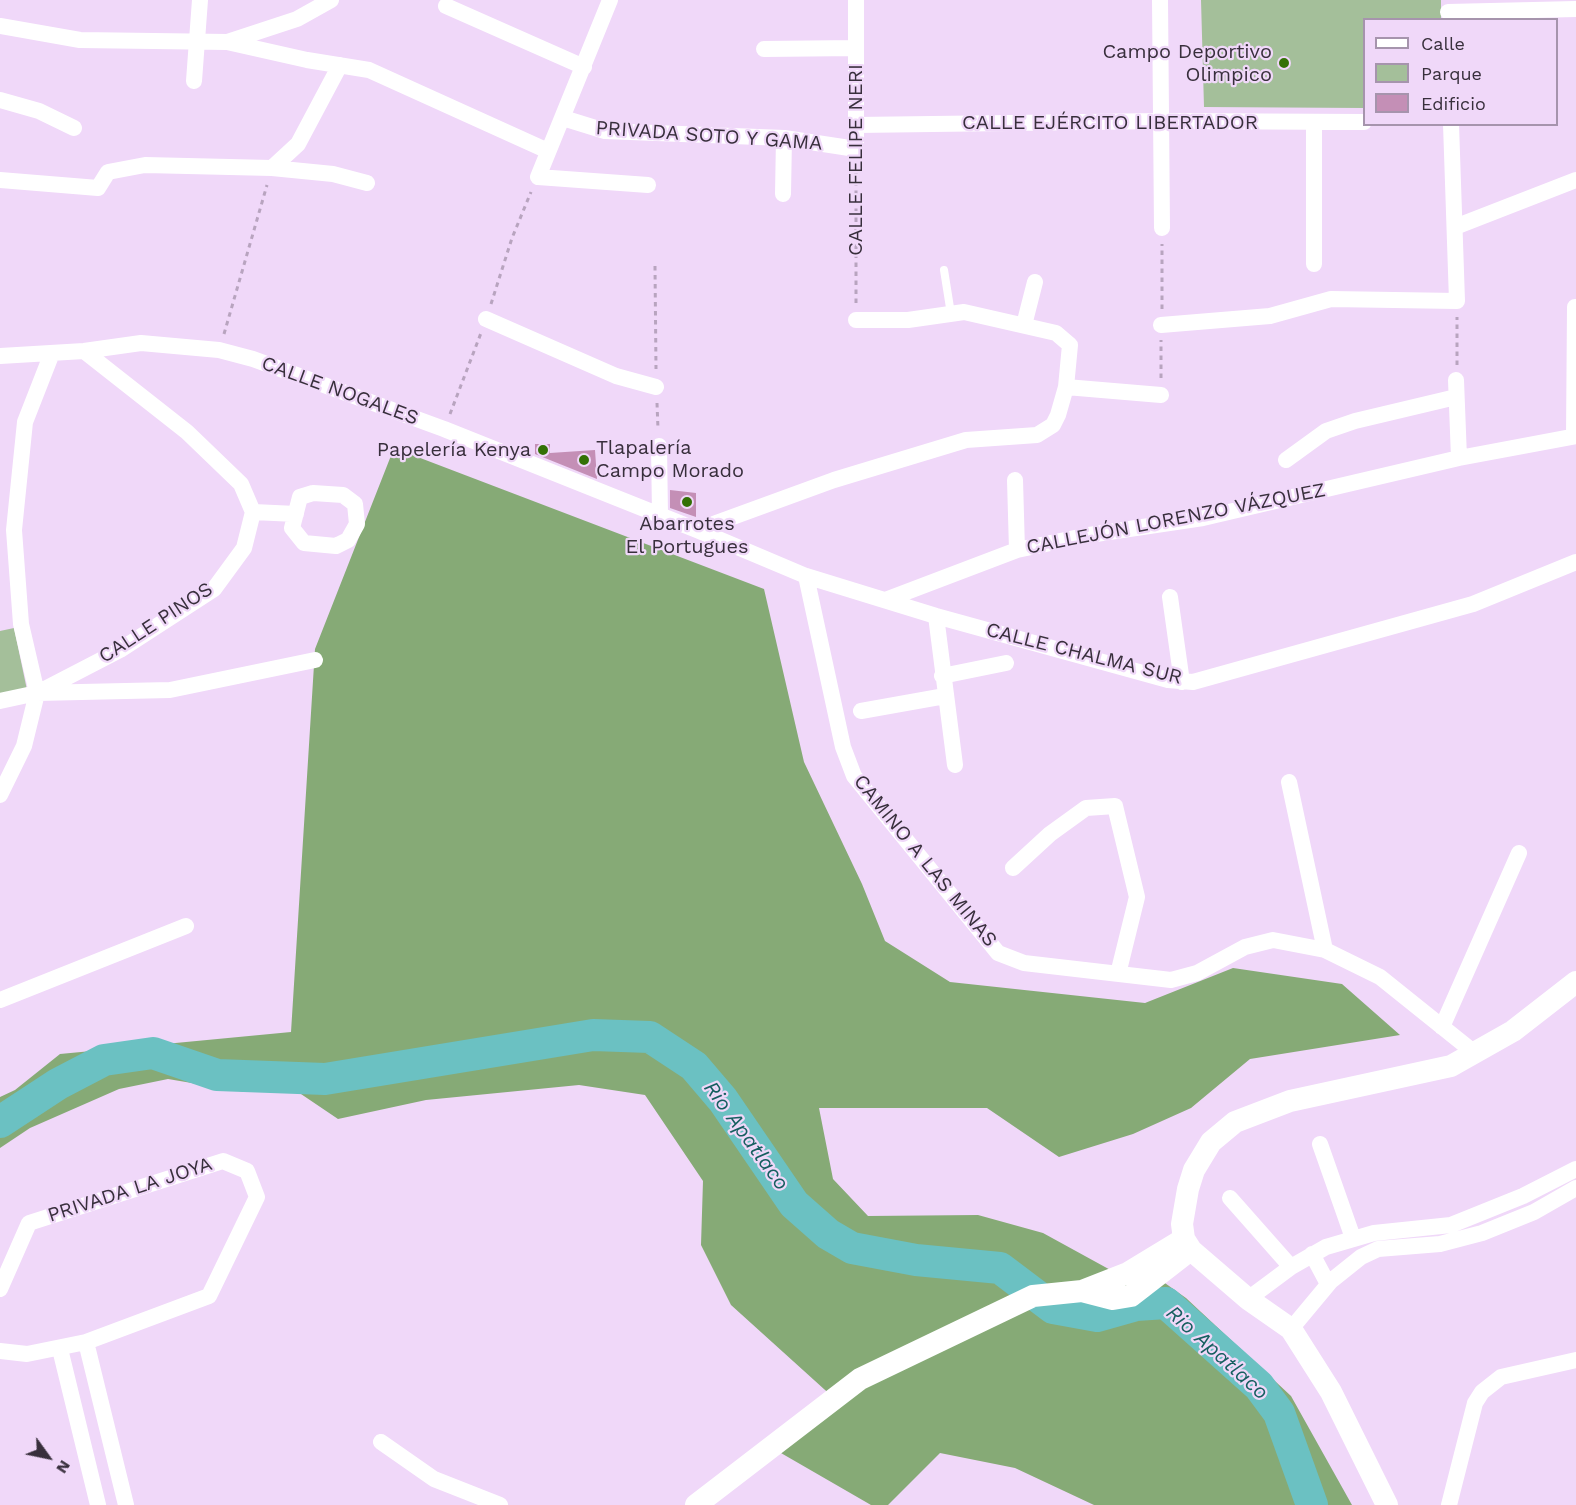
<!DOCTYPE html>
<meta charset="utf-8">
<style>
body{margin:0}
#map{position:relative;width:1576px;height:1505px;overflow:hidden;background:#f0d8f9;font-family:"Work Sans",sans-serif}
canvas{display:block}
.legend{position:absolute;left:1363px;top:18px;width:195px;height:108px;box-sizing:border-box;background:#f0d8f9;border:2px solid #a694ad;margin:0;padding:8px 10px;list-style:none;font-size:18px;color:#382f3c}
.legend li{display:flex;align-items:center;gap:12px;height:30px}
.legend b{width:30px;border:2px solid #a694ad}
.north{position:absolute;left:18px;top:1427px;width:60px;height:60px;-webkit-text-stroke:4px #f0d8f9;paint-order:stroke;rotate:123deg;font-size:16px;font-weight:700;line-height:24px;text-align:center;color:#382f3c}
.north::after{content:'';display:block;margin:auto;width:21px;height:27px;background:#382f3c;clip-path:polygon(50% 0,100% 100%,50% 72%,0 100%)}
</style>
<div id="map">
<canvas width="1576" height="1505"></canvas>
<ul class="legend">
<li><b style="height:8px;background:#fff"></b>Calle</li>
<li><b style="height:16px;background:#a4bf9a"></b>Parque</li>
<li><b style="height:16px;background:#c48fb6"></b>Edificio</li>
</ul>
<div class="north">N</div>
</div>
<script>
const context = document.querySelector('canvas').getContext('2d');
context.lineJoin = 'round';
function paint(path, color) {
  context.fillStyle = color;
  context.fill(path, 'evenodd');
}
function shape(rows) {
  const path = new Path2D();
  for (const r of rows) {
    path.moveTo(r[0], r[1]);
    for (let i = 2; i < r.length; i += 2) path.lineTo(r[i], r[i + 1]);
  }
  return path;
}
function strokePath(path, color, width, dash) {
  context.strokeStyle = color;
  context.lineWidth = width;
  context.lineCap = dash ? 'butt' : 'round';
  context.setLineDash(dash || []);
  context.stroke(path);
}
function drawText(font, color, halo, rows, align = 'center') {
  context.font = font + ' "Work Sans",sans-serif';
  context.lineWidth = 4.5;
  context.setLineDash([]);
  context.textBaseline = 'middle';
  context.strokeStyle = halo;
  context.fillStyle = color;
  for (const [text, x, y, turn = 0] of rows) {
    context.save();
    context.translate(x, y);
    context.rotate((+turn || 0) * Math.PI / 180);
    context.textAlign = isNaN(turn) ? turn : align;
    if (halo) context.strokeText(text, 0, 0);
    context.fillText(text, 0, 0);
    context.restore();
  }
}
const green = shape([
 [1201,0,1441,0,1441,19,1364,20,1364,108,1204,107],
 [14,628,27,690,0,694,0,631]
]);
const forest = shape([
 [394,448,764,589,804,762,862,884,885,941,950,982,1145,1003,1233,968,1342,984,1400,1035,1250,1059,1191,1108,1133,1134,1059,1157,987,1108,819,1108,833,1179,868,1216,978,1215,1043,1233,1136,1284,1155,1276,1186,1298,1291,1396,1352,1505,1094,1505,1015,1468,940,1453,888,1505,871,1505,774,1449,835,1399,731,1305,701,1245,703,1181,645,1095,579,1085,426,1100,338,1119,298,1092,245,1092,168,1079,119,1089,30,1128,0,1148,0,1097,15,1090,60,1054,291,1032,315,649]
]);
const river = shape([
 [0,1122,58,1084,104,1060,153,1053,217,1075,325,1079,593,1035,650,1037,694,1066,723,1100,794,1204,828,1234,852,1248,916,1260,1000,1268,1053,1308,1097,1316,1136,1305,1166,1303,1259,1386,1279,1413,1312,1505]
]);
const building = shape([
 [535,444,550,444,550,453,595,450,597,479,535,454],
 [670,490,696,493,696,517,670,508]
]);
const path = shape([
 [655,266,656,369],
 [856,303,856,166],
 [491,304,512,238,531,192],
 [1162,309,1162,244],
 [224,334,267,185],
 [1457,365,1457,317],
 [1161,378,1161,340],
 [657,403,658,429],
 [450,414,481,333]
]);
const lane = shape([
 [944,270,951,314]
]);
const street = shape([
 [610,0,538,177,648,185],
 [1160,0,1162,228],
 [446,6,584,67],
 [1448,12,1576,9],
 [0,26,80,40,227,42,297,19,331,0],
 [227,42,307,60,369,70,548,151],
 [764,49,856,48],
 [194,81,200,0],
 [0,100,39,111,74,128],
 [563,118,605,131,784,138,856,149,856,0],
 [1314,123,1314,264],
 [856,125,1162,121,1364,122],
 [272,168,298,144,340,65],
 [0,180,98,188,108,172,145,165,272,168,333,174,367,183],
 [783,194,784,138],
 [1455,227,1576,180],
 [486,319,616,376,656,387],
 [1024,325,1035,282],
 [1161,325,1270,316,1331,299,1457,301,1451,124],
 [0,356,84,351,141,343,219,350,253,359,444,429,697,530,806,576,936,616,1168,680,1193,682,1473,604,1576,562],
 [1456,380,1459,458],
 [1066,387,1161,395],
 [1574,436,1575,307],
 [659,446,660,515],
 [1286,460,1326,431,1355,421,1456,397],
 [1015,480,1017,550],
 [313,493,343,495,355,504,357,524,348,540,336,546,304,543,292,528,300,497,313,493],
 [253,512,296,514],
 [697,530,834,480,966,440,1037,435,1053,425,1058,415,1066,387,1070,345,1056,333,964,312,908,320,856,320],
 [806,576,843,747,854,776,998,953,1024,963,1171,980,1197,973,1245,947,1273,940,1325,950,1380,977,1476,1054],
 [1170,597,1182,682],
 [888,599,1017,550,1089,535,1203,518,1459,458,1576,436],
 [936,616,955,765],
 [942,676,1006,663],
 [37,693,120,650,214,589,244,548,253,512,241,484,187,432,84,351],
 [0,701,37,693,170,690,315,660],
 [861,711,945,696],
 [1289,782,1325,950],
 [0,795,24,746,37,693,21,624,14,530,25,422,52,353],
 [1013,868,1050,834,1086,808,1115,806,1137,897,1118,974],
 [0,1000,186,926],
 [1442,1027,1519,853],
 [1320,1144,1353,1238],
 [1230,1198,1291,1267],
 [1312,1254,1328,1284],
 [0,1289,29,1223,223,1161,247,1171,257,1197,209,1296,86,1342,27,1354,0,1351],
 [1248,1299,1291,1267,1326,1247,1374,1233,1451,1225,1523,1196,1576,1169],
 [1291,1329,1331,1281,1361,1257,1378,1249,1440,1244,1482,1233,1534,1212,1576,1188],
 [86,1342,126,1505],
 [60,1349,98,1505],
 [381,1442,434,1479,500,1505],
 [1449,1505,1475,1403,1482,1392,1501,1377,1576,1360]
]);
const secondary = shape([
 [1082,1291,1113,1299,1131,1296,1189,1251],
 [696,1505,860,1379,1033,1296,1082,1291,1128,1273,1184,1239],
 [1387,1505,1331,1392,1291,1329,1248,1299,1191,1250,1184,1239,1182,1224,1188,1189,1194,1170,1211,1142,1235,1122,1290,1101,1451,1066,1513,1031,1576,982]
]);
const markers = [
 [1284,63,6,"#337105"],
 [543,450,6,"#337105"],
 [584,460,6,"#337105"],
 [687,502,6,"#337105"]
];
const poiNames = [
 ["Campo Deportivo",1272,52],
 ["Olimpico",1272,75],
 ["Tlapalería",596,448,"left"],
 ["Campo Morado",596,471,"left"],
 ["Papelería Kenya",531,450],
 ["Abarrotes",687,524,"center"],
 ["El Portugues",687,547,"center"]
];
const streetNames = [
 ["CALLE EJÉRCITO LIBERTADOR",1110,123],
 ["PRIVADA SOTO Y GAMA",709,136,4],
 ["CALLE FELIPE NERI",856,160,-90],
 ["CALLE NOGALES",340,391,20],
 ["CALLEJÓN LORENZO VÁZQUEZ",1176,519,-11],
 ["CALLE PINOS",156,623,-33],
 ["CALLE CHALMA SUR",1084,654,14],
 ["CAMINO A LAS MINAS",925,861,51],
 ["PRIVADA LA JOYA",130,1190,-18]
];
const waterNames = [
 ["Rio Apatlaco",746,1136,54],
 ["Rio Apatlaco",1217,1353,42]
];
paint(green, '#a4bf9a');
paint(forest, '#86aa76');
strokePath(river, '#6bc1c2', 32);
paint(building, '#c48fb6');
strokePath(path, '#b8a4bf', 3, [4.5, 4.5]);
strokePath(lane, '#fff', 8);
strokePath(street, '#fff', 16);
strokePath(secondary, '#fff', 22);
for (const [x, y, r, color] of markers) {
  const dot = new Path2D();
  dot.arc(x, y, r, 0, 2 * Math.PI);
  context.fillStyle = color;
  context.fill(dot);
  strokePath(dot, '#f0d8f9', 2);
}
drawText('20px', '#382f3c', '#f0d8f9', poiNames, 'right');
drawText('20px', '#382f3c', '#f0d8f9', streetNames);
drawText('italic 21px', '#175f60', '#f0d8f9', waterNames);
</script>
